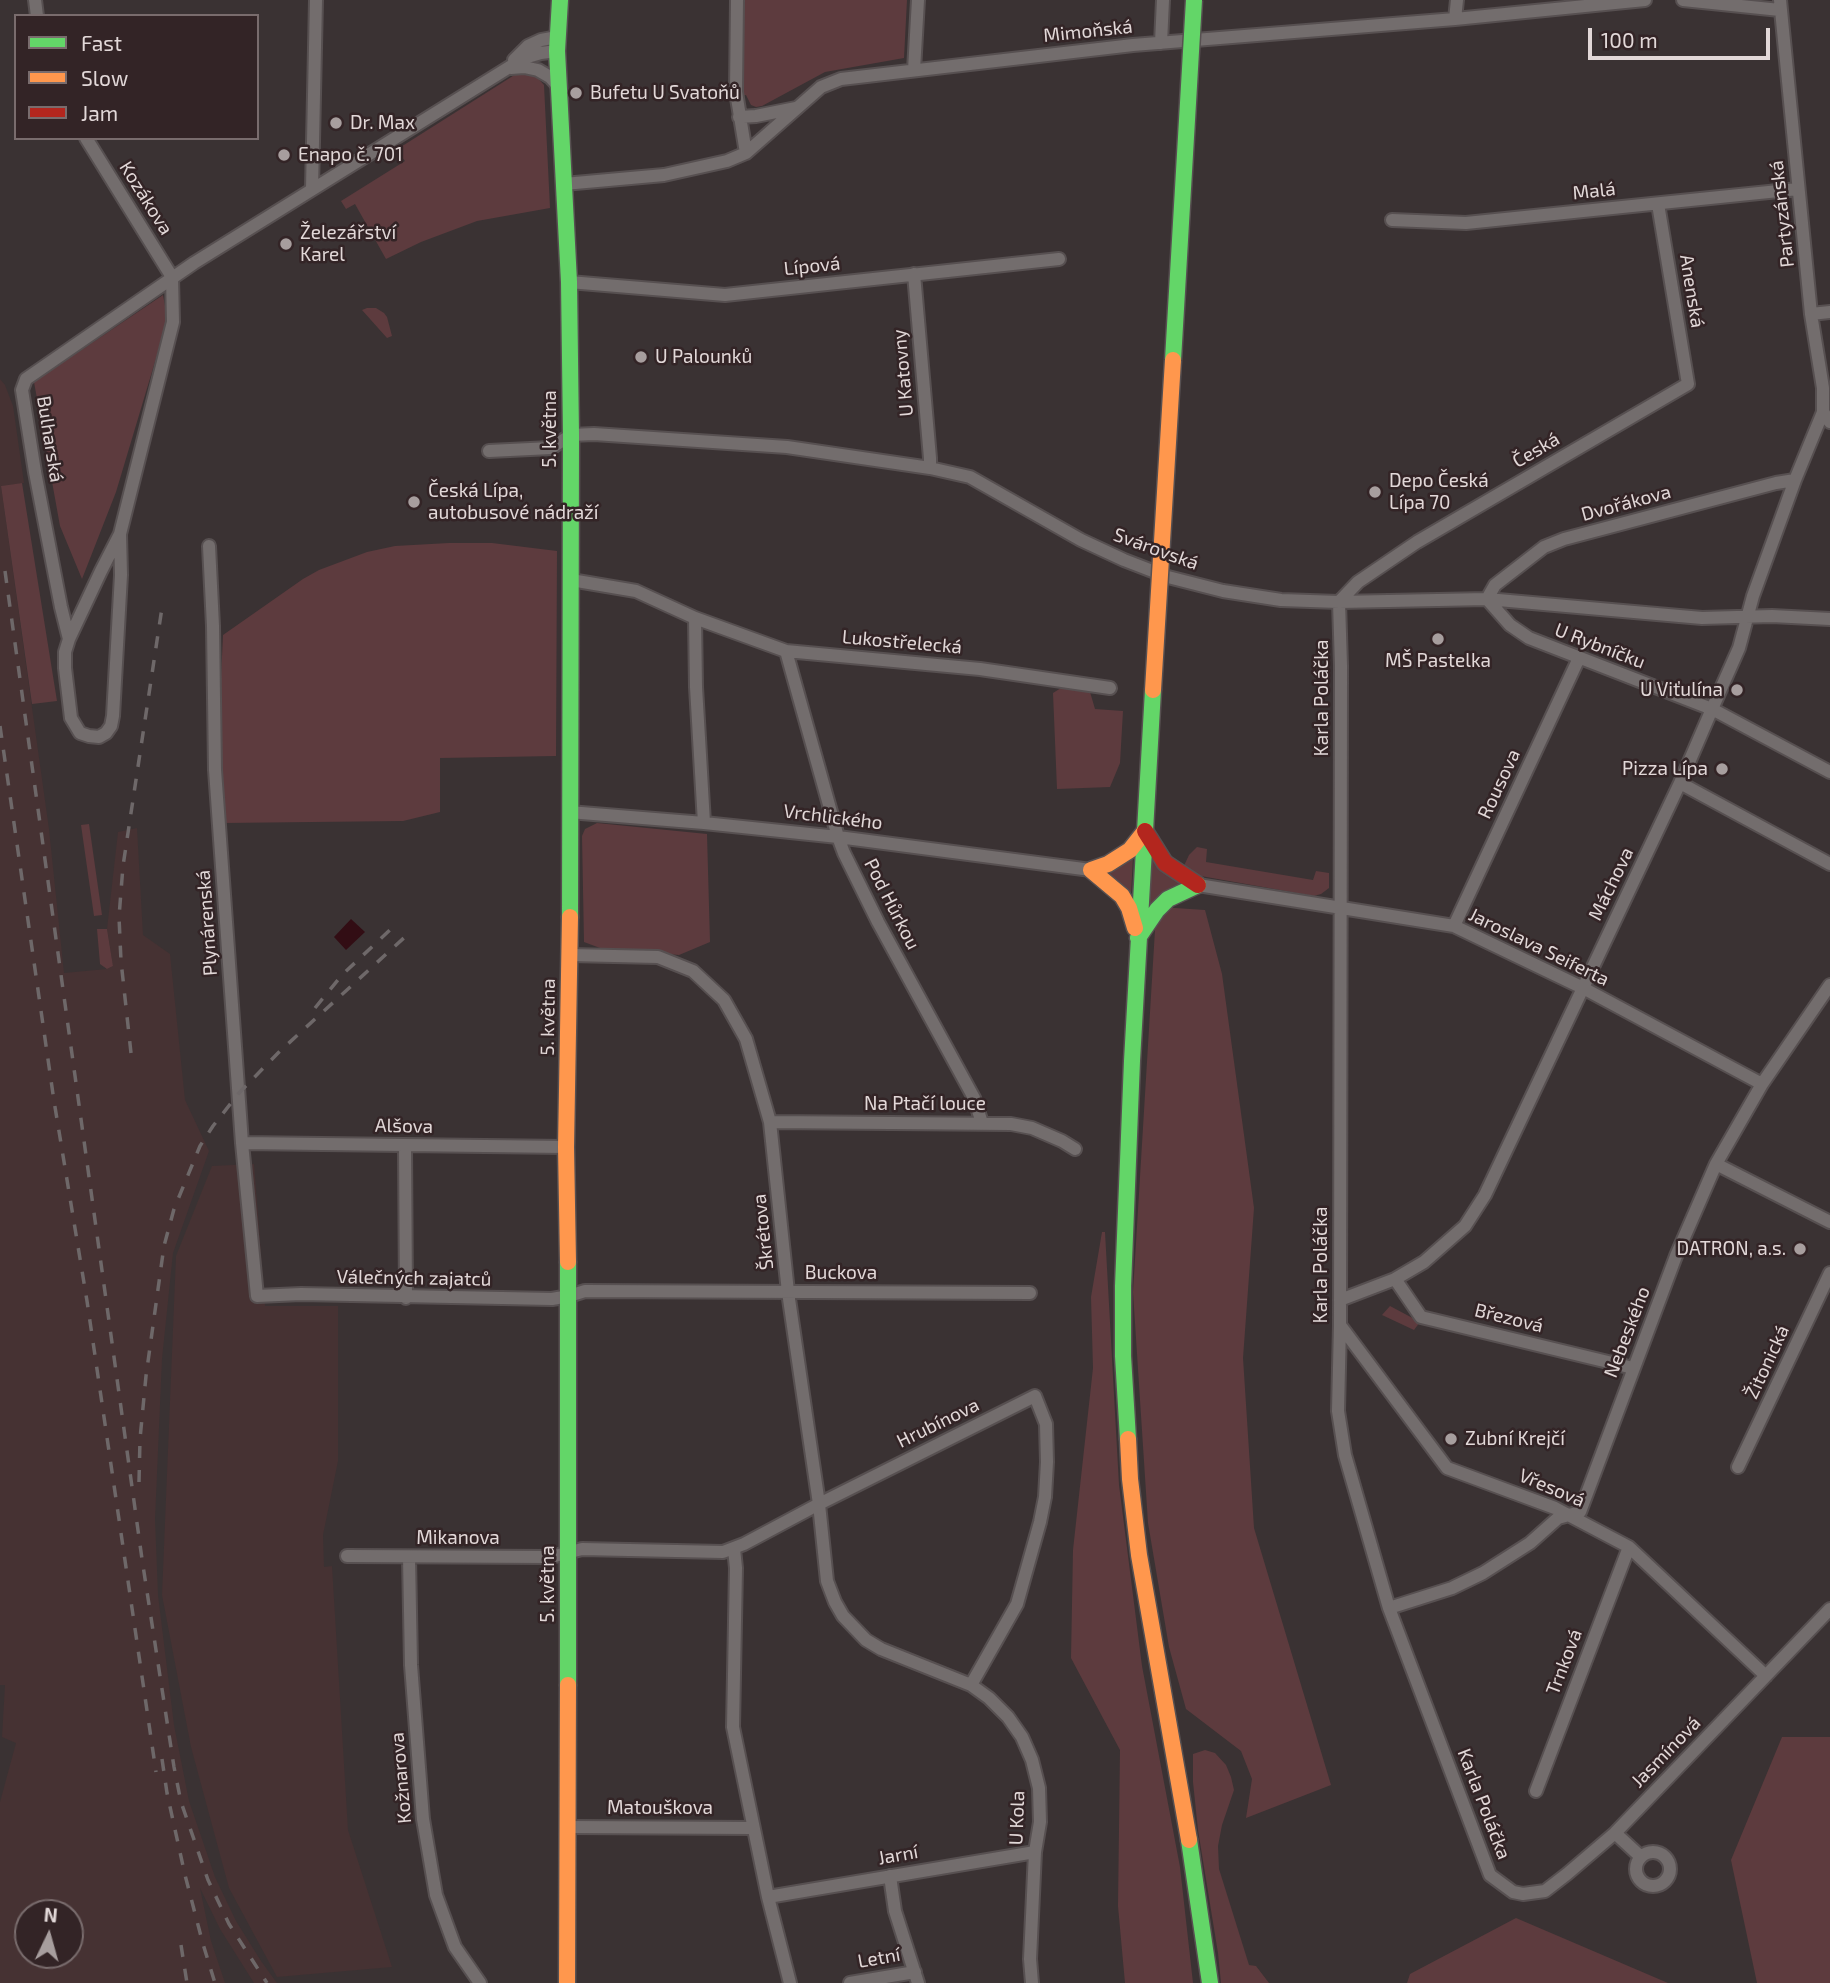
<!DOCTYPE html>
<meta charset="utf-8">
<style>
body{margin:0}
#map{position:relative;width:1830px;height:1983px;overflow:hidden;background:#3a3233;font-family:"Exo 2",sans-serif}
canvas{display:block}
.legend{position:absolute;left:14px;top:14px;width:245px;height:126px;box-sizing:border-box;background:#332426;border:2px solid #796c6d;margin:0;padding:9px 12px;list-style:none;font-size:21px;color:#e2d8d8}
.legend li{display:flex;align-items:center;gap:14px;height:35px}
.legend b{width:35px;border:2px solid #796c6d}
.north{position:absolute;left:14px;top:1899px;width:70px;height:70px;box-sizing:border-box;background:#332426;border:2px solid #796c6d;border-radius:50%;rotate:5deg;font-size:19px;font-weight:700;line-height:28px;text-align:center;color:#e2d8d8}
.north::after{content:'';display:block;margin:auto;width:24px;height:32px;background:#a79e9e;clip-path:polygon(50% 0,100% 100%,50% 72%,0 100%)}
.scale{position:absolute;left:1588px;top:28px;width:182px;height:32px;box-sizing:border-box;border:4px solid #e2d8d8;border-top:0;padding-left:9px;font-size:21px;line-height:24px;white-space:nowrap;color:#e2d8d8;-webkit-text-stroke:5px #332426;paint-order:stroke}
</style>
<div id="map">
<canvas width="1830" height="1983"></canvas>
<ul class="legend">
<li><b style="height:9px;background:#63d668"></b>Fast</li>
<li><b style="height:9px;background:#ff974d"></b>Slow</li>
<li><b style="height:9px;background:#b3261e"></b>Jam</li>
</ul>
<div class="north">N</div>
<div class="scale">100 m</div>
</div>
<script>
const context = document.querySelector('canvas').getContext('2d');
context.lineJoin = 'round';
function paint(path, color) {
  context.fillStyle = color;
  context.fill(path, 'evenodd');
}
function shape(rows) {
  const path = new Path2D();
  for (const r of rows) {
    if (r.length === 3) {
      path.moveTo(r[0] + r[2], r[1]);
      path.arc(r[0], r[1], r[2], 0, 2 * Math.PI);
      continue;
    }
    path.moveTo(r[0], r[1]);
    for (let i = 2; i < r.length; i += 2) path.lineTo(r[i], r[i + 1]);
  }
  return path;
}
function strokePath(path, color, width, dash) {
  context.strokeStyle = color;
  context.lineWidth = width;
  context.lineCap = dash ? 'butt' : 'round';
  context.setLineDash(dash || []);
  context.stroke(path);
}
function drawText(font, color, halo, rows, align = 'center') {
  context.font = font + ' "Exo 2",sans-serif';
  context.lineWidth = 5;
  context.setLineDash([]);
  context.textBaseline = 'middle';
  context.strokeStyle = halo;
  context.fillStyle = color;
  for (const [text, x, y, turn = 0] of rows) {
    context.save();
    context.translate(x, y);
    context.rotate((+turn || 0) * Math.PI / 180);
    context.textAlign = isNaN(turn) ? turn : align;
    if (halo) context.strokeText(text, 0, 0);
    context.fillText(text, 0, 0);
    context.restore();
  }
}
const built = shape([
 [0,379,5,385,13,406,24,483,1,486,49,829,64,973,107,969,113,966,107,929,118,832,137,828,143,935,170,954,185,1100,209,1151,173,1253,162,1359,155,1520,158,1595,174,1725,189,1801,215,1877,236,1921,261,1961,277,1983,254,1983,220,1929,200,1888,211,1941,225,1983,0,1983,0,1802,16,1743,2,1737,5,1685,0,1685],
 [28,1913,70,1913,70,1955,28,1955],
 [254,1164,265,1306,338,1306,338,1461,323,1535,324,1567,332,1566,348,1830,392,1967,277,1977,229,1888,191,1747,162,1595,176,1256,212,1166]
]);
const green = shape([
 [741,0,907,0,904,58,825,72,762,106,756,107,751,105,746,95,742,96],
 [525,73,535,75,544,85,550,208,477,221,421,242,386,259,355,204,346,209,341,201,405,161,396,150,516,74],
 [163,295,167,316,157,355,116,492,82,579,60,526,34,382],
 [367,308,376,308,384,313,387,317,392,336,387,338,362,310],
 [22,483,57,701,32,704,1,486],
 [449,543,492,543,557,551,556,756,440,758,440,812,403,821,222,823,221,678,223,635,303,579,319,570,367,552,395,546],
 [1061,688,1090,692,1095,709,1123,711,1120,763,1110,787,1057,789,1053,693],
 [597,823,707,834,710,942,679,955,600,948,584,942,582,836,585,829],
 [89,824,102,915,94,916,81,825],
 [1197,847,1207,849,1206,862,1313,880,1316,871,1329,873,1329,888,1321,894,1314,896,1195,875,1182,870,1189,855],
 [1133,857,1131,895,1106,873],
 [1152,860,1187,883,1151,910,1149,902],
 [1160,907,1205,910,1222,974,1254,1208,1243,1358,1254,1528,1331,1785,1246,1818,1252,1779,1241,1751,1186,1709,1169,1647,1148,1523,1133,1292,1155,930],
 [97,929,107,929,113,966,107,969,100,964],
 [1102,1232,1105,1232,1119,1485,1142,1666,1180,1867,1193,1983,1125,1983,1118,1906,1120,1750,1071,1658,1073,1550,1093,1368,1091,1297],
 [1390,1306,1420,1322,1414,1330,1382,1315],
 [1782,1737,1830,1737,1830,1983,1757,1983,1731,1860],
 [1205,1750,1215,1753,1226,1765,1231,1777,1234,1790,1222,1825,1218,1846,1219,1869,1249,1965,1256,1966,1269,1983,1221,1983,1218,1953,1198,1830,1193,1782,1193,1754],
 [1516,1918,1668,1983,1407,1983,1410,1974]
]);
const water = shape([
 [351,919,365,932,346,950,334,937]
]);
const street = shape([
 [35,0,37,16],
 [737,0,736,92,746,153],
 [1683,0,1780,10],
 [1780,0,1811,314,1823,388,1823,412,1830,422],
 [1455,19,1457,0],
 [1161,43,1163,0],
 [514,60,528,46,541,40,557,37],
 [511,68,524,67,538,70,550,77,559,87],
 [914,70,918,0],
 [739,117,756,116,796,108],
 [86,138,172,277],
 [564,184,664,175,727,161,746,153,821,87,841,79,1133,45,1455,19,1645,0],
 [312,189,316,0],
 [1392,220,1466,223,1798,189],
 [914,274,930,458,930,468],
 [569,282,725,295,1059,259],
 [1811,314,1830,312],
 [489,451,551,448,571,435,594,434,787,447,930,468,970,477,1081,540,1124,560,1168,577,1223,591,1281,600,1339,602,1487,599,1702,618,1772,616,1830,619],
 [120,534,121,575,113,716,111,726,106,733,99,737,89,736,80,733,71,718,65,668,65,652,69,639,101,571,120,534,173,322,172,277],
 [209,546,213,626,215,770,242,1143,257,1296,301,1294,552,1299,569,1296,585,1291,1030,1293],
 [571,580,636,591,695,618,786,651,980,669,1110,688],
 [1487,599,1510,625,1529,638,1712,709,1830,772],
 [1487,599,1495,585,1544,547,1564,539,1776,483,1795,480],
 [1339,602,1341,666,1340,1325,1338,1411,1345,1455,1389,1608,1490,1875,1513,1892,1523,1894,1545,1891,1567,1874,1615,1833,1830,1609],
 [1339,602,1358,582,1417,542,1688,384,1658,204],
 [695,618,696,687,704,823],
 [69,639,61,607,35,472,22,390,26,379,194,263,524,58,541,53,557,51],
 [786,651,838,837,844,853,878,922,974,1098,982,1123],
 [1680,783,1830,864],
 [569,812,704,823,838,837,1091,870],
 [1198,885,1454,926,1583,988,1762,1084],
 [1454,926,1579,658],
 [570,955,658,957,693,971,724,1000,746,1039,770,1122,788,1292,819,1504,827,1581,835,1602,843,1616,866,1640,881,1649,971,1685,989,1698,1008,1717,1022,1737,1032,1760,1039,1788,1040,1822,1035,1852,1030,1959,1032,1983],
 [770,1122,1011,1124,1032,1128,1062,1141,1075,1149],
 [242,1143,566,1147],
 [405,1146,406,1298],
 [1716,1164,1830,1222],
 [1395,1279,1421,1317,1633,1368],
 [1340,1300,1395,1279,1424,1262,1465,1226,1485,1195,1680,783,1712,709,1739,648,1753,596,1795,480,1823,412],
 [1340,1325,1447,1468,1555,1508,1629,1547,1766,1676],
 [1738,1467,1830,1273],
 [734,1549,736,1568,733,1727,768,1897,790,1983],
 [347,1556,551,1557,582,1549,723,1552,744,1544,819,1504,1035,1396,1046,1424,1047,1462,1045,1497,1040,1522,1017,1604,971,1685],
 [409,1557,411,1665,423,1819,436,1895,455,1947,480,1983],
 [1389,1608,1452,1588,1483,1573,1530,1543,1558,1518,1580,1512,1676,1256,1716,1164,1762,1084,1830,985],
 [1536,1791,1629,1547],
 [567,1827,753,1828],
 [1615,1833,1641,1857],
 [1653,1869,17],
 [890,1876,895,1911,918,1983],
 [768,1897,1035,1852],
 [850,1983,915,1972]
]);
const fast = shape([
 [560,0,557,51,569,282,571,435,570,917],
 [1138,938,1157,910,1168,899,1198,885],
 [1128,1439,1123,1356,1123,1286,1132,1061,1153,690],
 [568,1685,568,1262],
 [1189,1840,1210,1983]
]);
const slow = shape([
 [1135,928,1129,908,1122,896,1091,870,1108,864,1130,850,1145,831],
 [568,1262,566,1147,570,917],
 [1128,1439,1130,1479,1139,1555,1189,1840],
 [567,1983,568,1685]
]);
const jam = shape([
 [1145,831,1165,863,1198,885]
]);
const rail = shape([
 [5,571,142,1559,174,1767,181,1802,208,1880,229,1924,267,1983],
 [0,726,54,1101,87,1301,156,1772],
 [315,1008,342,975,393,927],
 [131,1053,121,961,119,917,123,866,163,601],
 [139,1482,140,1439,146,1376,164,1246,174,1209,200,1146,213,1126,239,1093,279,1052,406,936],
 [162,1759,167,1793,185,1875,203,1944,215,1983],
 [181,1945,187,1983]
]);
const fastBridge = shape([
 [1173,360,1194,0]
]);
const slowBridge = shape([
 [1153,690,1173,360]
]);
const markers = [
 [576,93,7,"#a79e9e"],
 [336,123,7,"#a79e9e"],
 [284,155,7,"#a79e9e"],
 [286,244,7,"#a79e9e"],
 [641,357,7,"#a79e9e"],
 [1375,492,7,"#a79e9e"],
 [414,502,7,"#a79e9e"],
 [1438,639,7,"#a79e9e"],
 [1737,690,7,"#a79e9e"],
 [1722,769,7,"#a79e9e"],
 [1800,1249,7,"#a79e9e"],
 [1451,1439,7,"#a79e9e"]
];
const streetNames = [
 ["Mimoňská",1088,31,-6],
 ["Malá",1594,191,-6],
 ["Kozákova",146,198,58],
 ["Partyzánská",1782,214,-96],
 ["Lípová",812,266,-6],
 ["Anenská",1692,291,81],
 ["U Katovny",903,373,-95],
 ["5. května",550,429,-90],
 ["Bulharská",50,439,81],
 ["Česká",1536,450,-30],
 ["Dvořákova",1626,503,-15],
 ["Svárovská",1156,549,20],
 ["Lukostřelecká",902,642,5],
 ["U Rybníčku",1600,646,21],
 ["Karla Poláčka",1322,698,-90],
 ["Rousova",1499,784,-65],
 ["Vrchlického",833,817,7],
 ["Máchova",1611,884,-64],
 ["Pod Hůrkou",892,904,63],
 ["Plynárenská",207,923,-94],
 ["Jaroslava Seiferta",1539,947,26],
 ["5. května",548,1017,-89],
 ["Na Ptačí louce",925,1104],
 ["Alšova",404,1126,1],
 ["Škrétova",763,1232,-96],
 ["Karla Poláčka",1321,1265,-90],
 ["Buckova",841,1273],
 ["Válečných zajatců",414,1278,1],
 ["Březová",1509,1318,14],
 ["Nebeského",1627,1332,-69],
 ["Žitonická",1767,1362,-65],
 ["Hrubínova",938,1423,-26],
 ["Vřesová",1552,1488,23],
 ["Mikanova",458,1538],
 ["5. května",548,1584,-90],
 ["Trnková",1564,1662,-69],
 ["Jasmínová",1666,1752,-46],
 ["Kožnarova",401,1778,-95],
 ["Karla Poláčka",1484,1804,69],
 ["Matouškova",660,1808],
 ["U Kola",1017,1818,-88],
 ["Jarní",898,1855,-10],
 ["Letní",879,1958,-10]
];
const poiNames = [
 ["Bufetu U Svatoňů",590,93],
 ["Dr. Max",350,123],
 ["Enapo č. 701",298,155],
 ["Železářství",300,233],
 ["Karel",300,255],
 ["U Palounků",655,357],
 ["Depo Česká",1389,481],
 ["Lípa 70",1389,503],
 ["Česká Lípa,",428,491],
 ["autobusové nádraží",428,513],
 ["MŠ Pastelka",1438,661,"center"],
 ["U Viťulína",1723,690,"right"],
 ["Pizza Lípa",1708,769,"right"],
 ["DATRON, a.s.",1786,1249,"right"],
 ["Zubní Krejčí",1465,1439]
];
paint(built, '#463233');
paint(green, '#5d3b3e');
paint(water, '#320d14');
strokePath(street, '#575051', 16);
strokePath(fast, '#575051', 19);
strokePath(slow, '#575051', 19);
strokePath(jam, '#575051', 19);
strokePath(street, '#736d6d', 12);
strokePath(fast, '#63d668', 16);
strokePath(slow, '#ff974d', 16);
strokePath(jam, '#b3261e', 16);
strokePath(rail, '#6e6869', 3.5, [12, 12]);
strokePath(fastBridge, '#575051', 19, []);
strokePath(slowBridge, '#575051', 19, []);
strokePath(fastBridge, '#63d668', 16);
strokePath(slowBridge, '#ff974d', 16);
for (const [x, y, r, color] of markers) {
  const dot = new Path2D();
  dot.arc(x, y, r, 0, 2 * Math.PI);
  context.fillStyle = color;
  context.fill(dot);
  strokePath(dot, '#332426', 2.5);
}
drawText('19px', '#e2d8d8', '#332426', streetNames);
drawText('19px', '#e2d8d8', '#332426', poiNames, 'left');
</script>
